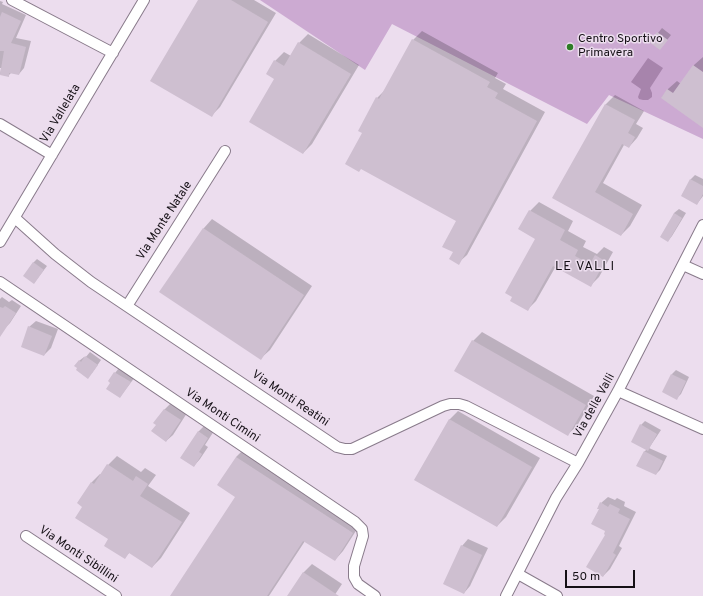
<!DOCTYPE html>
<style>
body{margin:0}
#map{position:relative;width:703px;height:596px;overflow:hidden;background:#ecddee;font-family:Overpass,sans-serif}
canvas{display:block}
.scale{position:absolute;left:565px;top:570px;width:70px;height:18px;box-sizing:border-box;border:2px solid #151016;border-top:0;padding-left:5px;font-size:12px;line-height:14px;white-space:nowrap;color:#151016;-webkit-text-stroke:3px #ecddee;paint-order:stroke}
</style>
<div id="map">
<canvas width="703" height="596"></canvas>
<div class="scale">50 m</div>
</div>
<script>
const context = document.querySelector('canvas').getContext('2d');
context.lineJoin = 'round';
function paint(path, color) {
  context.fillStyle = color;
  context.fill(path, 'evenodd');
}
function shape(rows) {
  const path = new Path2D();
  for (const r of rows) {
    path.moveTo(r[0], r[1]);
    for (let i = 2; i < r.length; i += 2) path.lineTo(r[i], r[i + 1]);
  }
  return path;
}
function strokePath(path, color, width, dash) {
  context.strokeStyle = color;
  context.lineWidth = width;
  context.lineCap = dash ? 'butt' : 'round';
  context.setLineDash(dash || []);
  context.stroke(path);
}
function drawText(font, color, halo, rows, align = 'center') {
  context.font = font + ' Overpass,sans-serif';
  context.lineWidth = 3;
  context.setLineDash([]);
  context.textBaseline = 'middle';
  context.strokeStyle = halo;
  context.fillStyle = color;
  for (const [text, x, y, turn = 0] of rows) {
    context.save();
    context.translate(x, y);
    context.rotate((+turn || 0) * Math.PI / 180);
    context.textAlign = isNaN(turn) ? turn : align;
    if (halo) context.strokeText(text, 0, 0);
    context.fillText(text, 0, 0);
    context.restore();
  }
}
const green = shape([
 [260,0,703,0,703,139,609,95,587,124,392,24,365,70]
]);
const water = shape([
 [648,58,663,68,650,88,652,93,652,97,648,100,643,100,639,99,638,97,641,89,631,82]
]);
const shadow = shape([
 [200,0,254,0,276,13,220,107,211,116],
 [0,1,3,2,2,4,26,15,16,38,31,41,24,68,19,74,12,72,8,76,0,74,1,68,0,68],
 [662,28,671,35,660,49,658,33],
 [422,31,498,73,495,78,506,84,503,89,545,112,467,255,458,263,454,252,458,221,363,133,377,98,386,89,413,40],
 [308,34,359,65,312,144,303,153,276,79,275,61,284,52,291,56,299,43],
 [703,57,703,127,662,97,668,89,677,81,681,84,694,65],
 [615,95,644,111,636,124,643,128,637,138,629,147,624,145,603,183,642,205,630,226,621,235,554,198,606,104],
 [695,175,703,179,703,196,697,204,682,195,691,179],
 [539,202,573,221,568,231,586,241,583,247,597,254,604,247,613,252,599,277,591,285,556,266,536,301,527,310,537,238,530,211],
 [679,209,686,213,672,236,668,241,674,213],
 [212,219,312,286,270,350,261,358,161,292,204,228],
 [37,259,47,266,34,283,33,263],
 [2,297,9,302,12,300,21,306,10,323,4,329,0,327,0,299],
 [36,321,58,329,51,348,44,355,29,327],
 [482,332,594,396,577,426,568,434,473,341],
 [90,352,101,360,92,373,79,361,84,357,85,358],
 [119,368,135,377,120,397,111,382,115,373],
 [676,370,689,377,681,394,677,398,672,374],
 [171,403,187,413,173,435,166,441,157,424,164,410],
 [458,411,540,458,506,517,497,526,449,420],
 [645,421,661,430,649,448,667,456,660,470,656,474,644,452,647,449,641,425],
 [205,425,214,431,205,445,208,447,200,459,194,466,198,432],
 [245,448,361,523,343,551,335,560,305,541,269,596,175,596,236,497,236,457],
 [117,456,141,472,145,468,156,475,148,486,190,513,161,558,152,567,130,552,124,558,83,506,78,503,92,482,100,474,102,475,108,465],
 [608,497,615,500,617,498,625,502,624,506,636,512,619,546,622,548,610,569,603,576,607,530,600,509,601,503],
 [468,539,488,548,470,586,464,593,462,546],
 [312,564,342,584,334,596,288,596,303,573]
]);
const building = shape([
 [198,0,231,0,268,22,212,117,150,81],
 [2,12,21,21,11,43,26,47,19,75,9,73,9,77,0,75,4,51,0,51,0,17],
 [657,32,668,40,660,50,649,42],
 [412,39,490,82,487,87,498,93,495,98,537,121,459,265,449,259,453,252,442,247,456,221,361,169,359,172,345,164,362,133,358,131,376,97,379,99],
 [298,42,351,74,303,154,249,122,274,79,266,74,274,60,284,66],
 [693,65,703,72,703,128,661,98,667,89,673,93],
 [605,104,635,120,628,133,635,137,629,148,622,144,595,192,633,214,621,236,552,198],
 [690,179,703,186,703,194,697,205,681,196],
 [529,210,565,230,560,240,578,250,575,256,590,264,595,255,605,261,591,287,553,266,528,311,510,301,512,297,505,293,535,239,518,229],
 [674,213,682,218,668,242,660,237],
 [203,228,304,295,261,360,159,292],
 [33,262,44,270,34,284,23,276],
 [5,306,16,313,0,337,0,307,3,308],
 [28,326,52,336,44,356,21,347],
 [472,340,586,405,568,436,454,371],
 [85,356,98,365,88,379,76,370,77,368,74,366,79,360,81,362],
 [114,372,131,382,120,398,106,389,110,383,108,381],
 [671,374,686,381,677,400,662,392],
 [164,409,181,420,166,442,151,431,156,425,153,423],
 [449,419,532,467,497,527,414,480],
 [640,424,657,434,648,451,631,442],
 [198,431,208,438,199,452,202,454,194,467,180,458],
 [644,451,663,461,656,475,636,466],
 [236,457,353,533,335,561,303,541,267,596,170,596,235,497,217,485],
 [107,464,133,481,136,476,148,484,140,496,182,522,152,568,129,553,125,559,104,546,108,539,75,518,82,507,77,503,91,482,94,484],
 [600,502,608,507,610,504,620,509,618,513,630,519,613,553,616,555,603,577,586,567,605,535,604,534,605,531,591,524,599,509,597,509],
 [461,545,482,555,464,594,443,584],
 [303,572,339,596,287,596]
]);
const street = shape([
 [12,0,113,53],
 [0,124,52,155],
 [15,218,55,254,91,282,337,447,345,449,352,449,443,406,450,404,459,404,466,406,578,463],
 [0,242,144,0],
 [683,265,703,274],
 [0,282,355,522,362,529,363,536,354,566,354,577,358,584,375,596],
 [127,306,225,151],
 [618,391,703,429],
 [26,536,116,596],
 [518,574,557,596],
 [506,596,556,498,578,463,618,391,703,225]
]);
const markers = [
 [570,47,4,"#2e7c26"]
];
const poiNames = [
 ["Centro Sportivo",578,40],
 ["Primavera",578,54]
];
const streetNames = [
 ["Via Vallelata",61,114,-59],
 ["Via Monte Natale",165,221,-57],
 ["Via Monti Reatini",290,399,34],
 ["Via delle Valli",595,406,-61],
 ["Via Monti Cimini",222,416,34],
 ["Via Monti Sibillini",78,555,34]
];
const neighbourhoodNames = [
 ["LE VALLI",585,267]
];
paint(green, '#ccaad2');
paint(water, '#a784ac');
paint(shadow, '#0003');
paint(building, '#cebfd0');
strokePath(street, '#897b8b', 12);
strokePath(street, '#fff', 10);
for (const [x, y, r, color] of markers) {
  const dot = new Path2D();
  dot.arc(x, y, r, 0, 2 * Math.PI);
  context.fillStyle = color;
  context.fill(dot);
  strokePath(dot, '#ecddee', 1.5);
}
drawText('12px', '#151016', '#ecddee', poiNames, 'left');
drawText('12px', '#151016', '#ecddee', streetNames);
context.letterSpacing = '1px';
drawText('13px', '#151016', '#ecddee', neighbourhoodNames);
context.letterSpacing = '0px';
</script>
